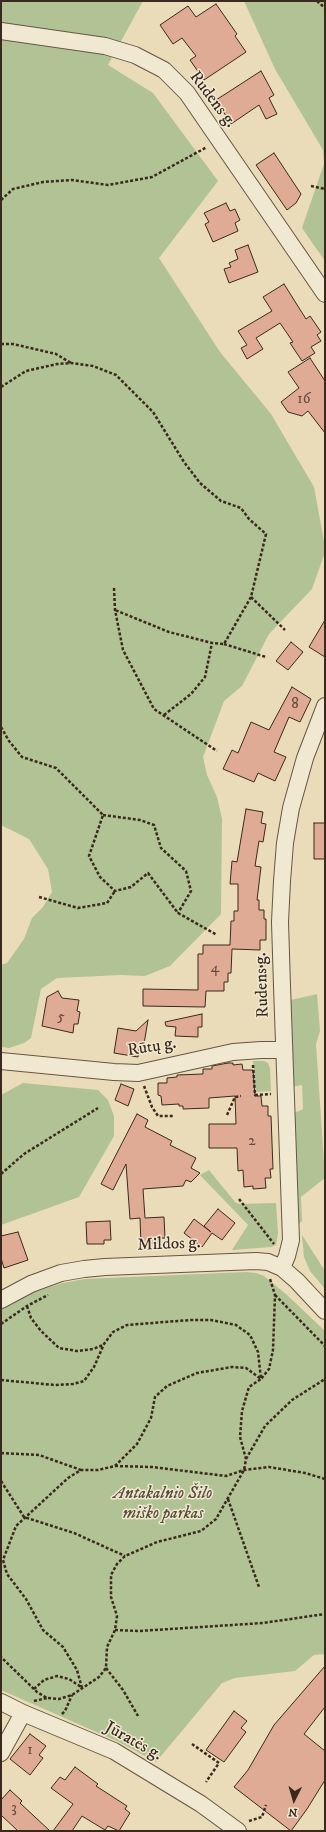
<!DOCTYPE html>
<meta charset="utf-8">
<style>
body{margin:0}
#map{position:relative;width:326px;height:1832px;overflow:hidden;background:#eadcb9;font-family:"IM FELL DW Pica",serif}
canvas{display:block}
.frame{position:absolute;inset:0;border:2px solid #3a291d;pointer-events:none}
.north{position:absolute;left:274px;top:1780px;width:40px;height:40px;-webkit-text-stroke:3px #f1e8d2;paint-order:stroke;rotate:185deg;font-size:11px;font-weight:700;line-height:16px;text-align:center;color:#3a291d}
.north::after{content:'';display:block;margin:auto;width:14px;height:18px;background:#3a291d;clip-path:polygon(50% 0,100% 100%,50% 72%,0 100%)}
</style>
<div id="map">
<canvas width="326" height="1832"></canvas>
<div class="frame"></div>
<div class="north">N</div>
</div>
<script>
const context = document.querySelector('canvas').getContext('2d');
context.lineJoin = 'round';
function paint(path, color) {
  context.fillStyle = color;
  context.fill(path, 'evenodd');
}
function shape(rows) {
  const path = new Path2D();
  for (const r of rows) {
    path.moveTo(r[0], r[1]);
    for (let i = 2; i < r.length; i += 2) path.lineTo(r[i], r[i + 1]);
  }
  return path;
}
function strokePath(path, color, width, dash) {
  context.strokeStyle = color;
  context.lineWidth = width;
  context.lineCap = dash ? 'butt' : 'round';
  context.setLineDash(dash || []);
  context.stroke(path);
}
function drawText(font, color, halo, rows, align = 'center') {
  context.font = font + ' "IM FELL DW Pica",serif';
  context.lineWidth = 3;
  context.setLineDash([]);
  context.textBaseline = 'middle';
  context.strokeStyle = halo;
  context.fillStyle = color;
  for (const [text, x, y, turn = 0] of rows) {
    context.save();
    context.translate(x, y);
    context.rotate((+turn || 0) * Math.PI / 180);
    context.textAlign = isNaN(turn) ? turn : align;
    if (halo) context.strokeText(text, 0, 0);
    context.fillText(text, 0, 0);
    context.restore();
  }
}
const green = shape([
 [1,1,143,1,108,65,153,93,218,181,159,258,220,352,271,414,314,487,325,547,325,552,312,589,269,634,242,686,224,701,203,757,207,775,217,797,222,819,221,914,170,966,145,976,121,975,57,978,41,989,31,1038,24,1043,9,1048,1,1047,1,965,7,963,24,939,32,918,43,907,52,892,48,869,29,839,1,825],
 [244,1,325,1,325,261,302,228,324,164,323,150,275,69],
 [317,994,320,1031,316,1044,325,1178,301,1197,302,1221,299,1224,292,1114,303,1109,302,1085,292,1087,291,1000],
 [253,1061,264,1061,268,1063,270,1068,271,1091,256,1092],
 [23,1083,98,1090,108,1100,114,1116,114,1136,79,1197,1,1225,1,1095],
 [209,1170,235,1202,239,1204,276,1203,278,1233,276,1245,271,1247,232,1250,248,1225,200,1175],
 [302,1235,325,1271,325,1289,310,1271,304,1257],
 [246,1272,256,1273,264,1276,287,1295,325,1331,325,1654,314,1655,295,1671,235,1678,222,1683,156,1762,119,1742,1,1690,1,1309,31,1293,63,1283,85,1279]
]);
const building = shape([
 [216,4,237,34,235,36,246,52,204,80,190,60,196,56,182,38,173,44,160,25,188,6,196,17,216,4],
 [261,71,274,95,269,98,277,114,266,119,259,105,231,124,216,100,261,71],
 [274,153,301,194,296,203,287,210,256,165,274,153],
 [226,203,230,211,235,209,240,220,235,223,238,231,213,242,205,224,209,222,204,213,226,203],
 [248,245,258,272,229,283,224,269,231,267,229,263,238,259,235,250,248,245],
 [284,284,306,319,310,316,321,332,317,335,321,341,311,347,315,353,302,361,290,343,293,342,280,323,256,338,263,349,247,359,241,348,247,345,238,331,272,311,263,297,284,284],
 [310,358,325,381,325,433,308,411,302,416,288,412,281,402,299,388,288,372,310,358],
 [325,620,325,657,309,647,325,620],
 [291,642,303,652,288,670,276,661,291,642],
 [292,687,311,699,300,722,289,717,274,752,286,757,275,781,258,773,254,782,223,769,232,750,238,753,251,722,269,730,292,687],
 [246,809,263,812,261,823,266,824,263,842,259,841,255,866,261,867,257,900,259,900,259,910,264,910,264,919,266,919,266,940,260,940,260,950,232,949,231,973,228,973,228,982,224,982,224,991,206,991,205,1007,143,1006,143,989,198,990,198,954,203,954,203,945,230,945,231,921,234,921,234,911,238,911,238,884,230,884,232,861,237,862,246,809],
 [314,823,325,823,325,859,314,859,314,823],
 [58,991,62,998,79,1000,77,1011,80,1012,78,1024,74,1024,73,1033,42,1026,47,997,58,991],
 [202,1014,202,1027,198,1027,198,1037,175,1036,176,1027,166,1026,165,1022,202,1014],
 [148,1020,143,1050,139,1049,138,1057,114,1053,118,1028,136,1031,148,1020],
 [228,1063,233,1063,233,1065,242,1064,243,1070,253,1070,255,1096,261,1096,262,1106,268,1106,268,1116,271,1116,273,1169,270,1169,271,1178,265,1178,266,1188,253,1189,253,1186,244,1187,243,1170,238,1171,237,1148,209,1148,209,1124,236,1124,235,1096,209,1098,209,1108,183,1109,183,1106,179,1106,179,1104,162,1105,161,1096,158,1095,158,1083,167,1083,167,1078,177,1077,177,1075,203,1074,203,1069,212,1069,212,1066,228,1063],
 [121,1084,134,1089,128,1106,115,1100,121,1084],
 [137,1114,148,1120,145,1127,172,1141,170,1145,196,1158,191,1168,200,1173,191,1182,186,1180,183,1186,143,1189,145,1218,164,1217,165,1238,158,1238,158,1243,141,1244,140,1218,130,1219,126,1164,113,1190,101,1184,137,1114],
 [218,1209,235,1223,222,1240,212,1233,202,1247,184,1233,194,1219,211,1232,204,1226,218,1209],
 [110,1221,111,1240,104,1240,104,1244,87,1244,86,1222,110,1221],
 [18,1232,28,1260,4,1268,1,1258,1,1236,18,1232],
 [325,1666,325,1707,304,1734,325,1751,325,1780,307,1809,291,1831,234,1787,248,1770,274,1725,325,1666],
 [234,1711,247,1721,241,1728,246,1732,224,1762,206,1750,234,1711],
 [30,1734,46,1746,39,1755,43,1758,30,1775,10,1759,30,1734],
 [75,1767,98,1784,96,1786,127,1806,125,1809,130,1813,119,1831,108,1826,105,1830,82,1816,72,1831,53,1831,73,1804,51,1788,60,1777,65,1780,75,1767],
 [10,1790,22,1801,20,1803,50,1831,18,1831,1,1815,1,1800,10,1790]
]);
const path = shape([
 [317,1,325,8],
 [311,186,325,189],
 [1,200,13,189,43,182,72,180,108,185,152,177,207,147],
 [1,344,13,344,56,354,71,363],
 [1,387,26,371,57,364,71,363,93,366,116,375,153,412,184,462,200,483,221,501,241,508,249,519,266,534,251,597,224,644,212,643,169,632,115,610],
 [114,588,115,610,123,650,154,709,217,751],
 [251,597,285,630],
 [224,644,266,657],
 [164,715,191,694,205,677,212,643],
 [1,727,9,741,22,757,56,768,103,815,89,856,100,877,115,891,131,887,148,873,178,913,217,935],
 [103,815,140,820,154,825,161,848,186,871,191,891,178,913],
 [39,897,78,908,107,903,115,891],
 [260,967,267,963],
 [253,1065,255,1095,271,1094],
 [144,1086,152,1107,158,1116,174,1116],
 [227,1115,235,1097,241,1096],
 [1,1174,24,1154,98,1108],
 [239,1199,274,1244],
 [160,1240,160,1250],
 [275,1295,325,1346],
 [27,1306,31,1318,41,1331,59,1348,77,1351,93,1349,103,1345],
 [1,1324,27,1306,48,1295],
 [1,1380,55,1385,73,1384,84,1381,94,1367,104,1344,113,1332,127,1325,190,1320,211,1320,236,1325,250,1335,258,1352,261,1379,249,1387,242,1411,240,1437,246,1459,244,1470,216,1519,201,1531,157,1542,125,1556,117,1564,111,1575,111,1597,117,1616,115,1630,107,1647,106,1668,99,1677,72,1695,59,1699,47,1698,37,1692,1,1657],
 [1,1453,39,1455,81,1470],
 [246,1459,265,1426,292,1400,325,1379],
 [115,1466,152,1467,226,1476,244,1470,269,1467,305,1473,325,1479],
 [1,1481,24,1517,74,1533,125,1556],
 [228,1499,259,1587],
 [115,1630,139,1631,263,1623,325,1614],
 [106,1668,123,1690,138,1716],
 [82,1688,77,1670,63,1647,43,1630,26,1599,7,1574,3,1560,16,1526,68,1478,81,1470,98,1470,115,1466,137,1444,151,1418,155,1397,167,1386,197,1373,232,1367,246,1368,261,1379,269,1369,273,1350,275,1295,270,1279],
 [34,1689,44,1680,57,1676,69,1679,81,1687],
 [34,1701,47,1698],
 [62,1714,65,1711,72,1695],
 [192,1744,219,1763,206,1782],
 [249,1821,262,1817,266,1805]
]);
const street = shape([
 [1,31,105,46,135,55,164,70,187,93,325,294],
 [1,1061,114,1072,138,1073,233,1052,261,1050,284,1050],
 [282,1268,287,1256,291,1240,282,986,280,922,282,881,285,843,291,808,305,758,325,706],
 [1,1300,31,1284,61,1273,84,1269,105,1267,256,1261,268,1262,282,1268,297,1281,325,1311],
 [1,1702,23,1713,114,1751,201,1804,238,1831],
 [1,1753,23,1713]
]);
const numberNames = [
 ["16",304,400],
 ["8",295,705],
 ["4",215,969],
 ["5",61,1018],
 ["2",252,1142],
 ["1",30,1751],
 ["3",14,1809]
];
const streetNames = [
 ["Rudens g.",212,100,53],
 ["Rudens g.",263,985,-92],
 ["Rūtų g.",152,1048,-9],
 ["Mildos g.",169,1245,-2],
 ["Jūratės g.",133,1742,29]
];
const parkNames = [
 ["Antakalnio Šilo",163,1494],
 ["miško parkas",163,1514]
];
paint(green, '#b1c294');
paint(building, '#e0ab94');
strokePath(building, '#3a291d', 1);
strokePath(street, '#665644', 18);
strokePath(path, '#3a291d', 2.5, [3, 2]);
strokePath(street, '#f1e8d2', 16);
drawText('15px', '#644a3b', null, numberNames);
drawText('17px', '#3a291d', '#f1e8d2', streetNames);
drawText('italic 17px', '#584f3b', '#f1e8d2', parkNames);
</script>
